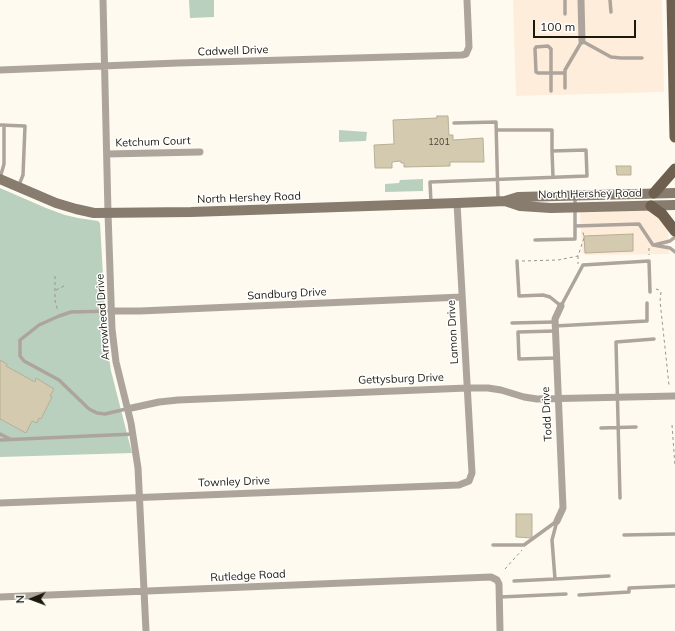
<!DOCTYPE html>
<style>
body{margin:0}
#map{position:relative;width:675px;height:631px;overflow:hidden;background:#fefaef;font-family:Mulish,sans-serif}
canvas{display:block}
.north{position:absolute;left:12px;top:579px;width:40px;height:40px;-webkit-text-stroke:3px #fff;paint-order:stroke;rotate:269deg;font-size:11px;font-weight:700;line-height:16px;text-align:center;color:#1b180e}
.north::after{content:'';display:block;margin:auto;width:14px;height:18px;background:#1b180e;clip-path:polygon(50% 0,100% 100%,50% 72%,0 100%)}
.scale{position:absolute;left:533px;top:20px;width:103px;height:18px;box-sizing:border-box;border:2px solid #1b180e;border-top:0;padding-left:5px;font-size:12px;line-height:14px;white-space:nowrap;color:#1b180e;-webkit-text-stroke:3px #fff;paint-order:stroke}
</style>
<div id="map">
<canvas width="675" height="631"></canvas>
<div class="north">N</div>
<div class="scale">100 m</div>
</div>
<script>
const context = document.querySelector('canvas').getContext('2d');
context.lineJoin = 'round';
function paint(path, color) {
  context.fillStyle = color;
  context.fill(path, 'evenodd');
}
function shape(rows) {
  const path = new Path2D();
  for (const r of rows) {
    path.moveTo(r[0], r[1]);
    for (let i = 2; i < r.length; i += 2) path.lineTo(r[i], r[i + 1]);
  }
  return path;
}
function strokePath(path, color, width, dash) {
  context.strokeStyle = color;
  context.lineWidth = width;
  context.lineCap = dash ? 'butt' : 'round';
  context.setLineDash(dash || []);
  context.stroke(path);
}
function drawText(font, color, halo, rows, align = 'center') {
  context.font = font + ' Mulish,sans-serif';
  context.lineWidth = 3;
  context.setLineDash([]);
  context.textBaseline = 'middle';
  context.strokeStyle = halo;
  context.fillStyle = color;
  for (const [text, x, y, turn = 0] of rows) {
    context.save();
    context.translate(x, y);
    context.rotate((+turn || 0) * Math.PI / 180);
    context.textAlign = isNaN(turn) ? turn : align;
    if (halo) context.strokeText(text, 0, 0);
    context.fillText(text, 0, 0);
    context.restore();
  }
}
const commercial = shape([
 [513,0,662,0,664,92,516,96],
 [647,210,652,211,664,219,668,232,669,254,585,255,582,252,580,212]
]);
const green = shape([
 [189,0,214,0,214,17,190,18],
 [339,130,367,132,366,141,339,142],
 [423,179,423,191,385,192,385,184,399,183,400,180],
 [0,188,46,208,65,215,78,218,98,221,100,223,107,344,111,371,132,453,0,457]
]);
const building = shape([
 [437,116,448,116,449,135,453,135,453,140,483,138,484,162,450,162,450,166,404,167,404,163,401,163,401,161,392,162,392,168,375,168,374,145,394,144,393,120,437,118,437,116],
 [616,166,631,166,631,175,617,175,616,166],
 [633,234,633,251,585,253,584,236,633,234],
 [0,360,7,364,6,366,35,382,36,378,54,389,50,396,52,397,41,419,39,418,37,423,32,421,26,433,0,419,0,360],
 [516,514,532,514,532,538,516,537,516,514]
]);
const path = shape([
 [649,248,649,255],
 [578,256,578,264],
 [522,261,558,260,578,256,584,238,583,232],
 [55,276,55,301,58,311],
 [656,289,659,290,661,292,660,301,669,385],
 [56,290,66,285],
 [672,425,675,466],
 [505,569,522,550]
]);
const service = shape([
 [565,0,565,14],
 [610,0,611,12],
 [565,88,565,70,582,41,611,57,621,58,642,58],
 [551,91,551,49,548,46,536,47,535,49,536,72,538,73,565,73],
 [454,123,496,122,498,201],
 [0,125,25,126,23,175,19,185],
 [552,151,553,177],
 [0,178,4,164,4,125],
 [431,203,430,182,587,176,586,150,552,151,552,130,497,130],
 [575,226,639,224,653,245,670,248,675,252],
 [535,240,575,239,575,197],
 [654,245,670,241,675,237],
 [517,261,519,296,543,295,550,297,561,306,583,265,649,261,650,292],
 [112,311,71,312,59,316,39,325,20,340,20,356,24,361,59,380,89,409,97,413,105,414,126,409],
 [512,323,555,322],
 [555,326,647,321,647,303],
 [555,331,518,332,519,359,556,358],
 [601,428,636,427],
 [0,434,10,439],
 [0,440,133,434],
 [620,498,616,342,654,339],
 [624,535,675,534],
 [493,545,524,545,557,521],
 [555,579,609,576],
 [514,581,555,579,552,540,557,521],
 [579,595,629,592,629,588,675,586],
 [500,597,566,594]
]);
const minor = shape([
 [103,0,108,213,112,329,116,362,131,423,138,468,146,631],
 [581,0,582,41],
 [0,70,178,63,462,55,466,54,469,47,467,0],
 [107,154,200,152],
 [113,311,140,311,462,297],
 [127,409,159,402,178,400,467,388,488,388,501,390,524,397,537,399,675,396],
 [0,503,459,485,469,481,472,473,457,203],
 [557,521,563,508,555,319,561,306],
 [0,597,491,577,497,580,499,584,500,631]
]);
const secondary = shape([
 [0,179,56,203,76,209,94,213,191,212,457,203,505,201,518,197,675,193],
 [505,201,520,206,551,208,675,205]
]);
const primary = shape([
 [672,0,675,137],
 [654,193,675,169],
 [651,206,662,214,675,231]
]);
const numberNames = [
 ["1201",439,142]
];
const streetNames = [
 ["Cadwell Drive",233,51,-2],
 ["Ketchum Court",153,142,-2],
 ["North Hershey Road",590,194,-1],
 ["North Hershey Road",249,198,-2],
 ["Sandburg Drive",287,294,-3],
 ["Arrowhead Drive",103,317,-94],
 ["Lamon Drive",453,332,-93],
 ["Gettysburg Drive",401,379,-2],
 ["Todd Drive",547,414,-93],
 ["Townley Drive",234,482,-2],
 ["Rutledge Road",248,576,-3]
];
paint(commercial, '#ffeddc');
paint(green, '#b9d0be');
paint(building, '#d3caaf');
strokePath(building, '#b7af95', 1);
strokePath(path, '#99968b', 1, [3, 3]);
strokePath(service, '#ada59c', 3.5);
strokePath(minor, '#ada59c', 7);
strokePath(secondary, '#887c6e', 10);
strokePath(primary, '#6e5f4f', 11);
drawText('9px', '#494436', null, numberNames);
drawText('11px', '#1b180e', '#fff', streetNames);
</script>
